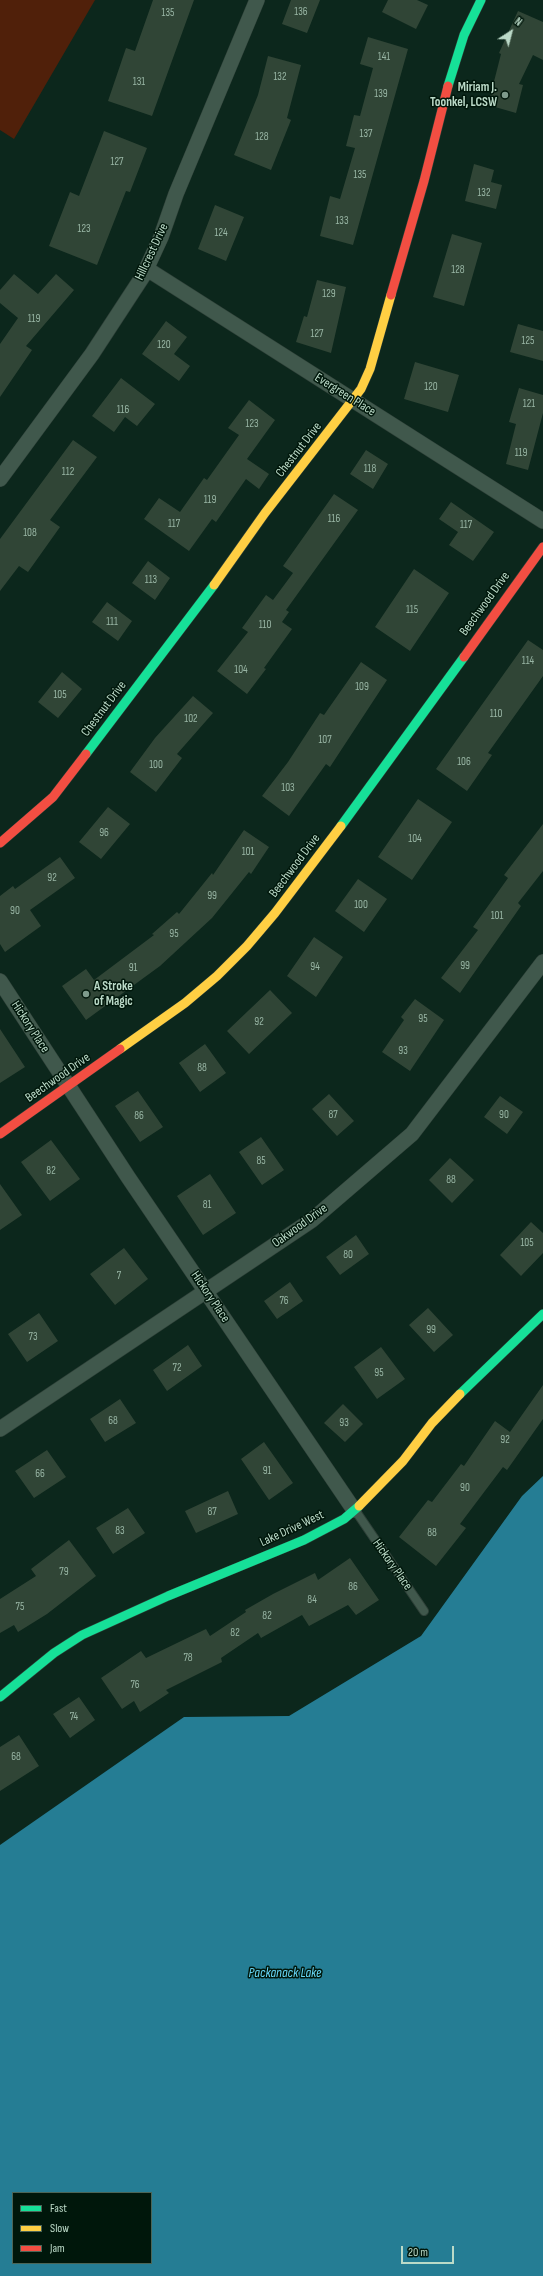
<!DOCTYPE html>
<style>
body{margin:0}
#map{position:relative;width:543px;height:2276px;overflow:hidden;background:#0c271c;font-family:"Sofia Sans Condensed",sans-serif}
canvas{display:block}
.legend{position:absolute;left:12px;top:2192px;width:140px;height:72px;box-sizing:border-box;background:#00170b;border:1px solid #4b6557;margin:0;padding:5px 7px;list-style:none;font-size:12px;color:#bbdac8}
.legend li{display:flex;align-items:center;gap:8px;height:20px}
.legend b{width:20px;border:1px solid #4b6557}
.north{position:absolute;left:491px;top:12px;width:40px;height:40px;-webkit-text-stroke:3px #00170b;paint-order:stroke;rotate:36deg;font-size:11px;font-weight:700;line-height:16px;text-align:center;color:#bbdac8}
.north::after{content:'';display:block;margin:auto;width:14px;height:18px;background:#bbdac8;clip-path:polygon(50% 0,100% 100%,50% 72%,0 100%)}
.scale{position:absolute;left:401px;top:2246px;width:53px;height:18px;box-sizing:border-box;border:2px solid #bbdac8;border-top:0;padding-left:5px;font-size:12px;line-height:14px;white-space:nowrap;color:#bbdac8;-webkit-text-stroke:3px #00170b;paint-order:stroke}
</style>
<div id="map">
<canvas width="543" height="2276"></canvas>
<ul class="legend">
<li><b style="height:5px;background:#16e098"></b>Fast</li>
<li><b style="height:5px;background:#ffcf43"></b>Slow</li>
<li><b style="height:5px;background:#f24e42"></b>Jam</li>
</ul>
<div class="north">N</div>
<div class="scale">20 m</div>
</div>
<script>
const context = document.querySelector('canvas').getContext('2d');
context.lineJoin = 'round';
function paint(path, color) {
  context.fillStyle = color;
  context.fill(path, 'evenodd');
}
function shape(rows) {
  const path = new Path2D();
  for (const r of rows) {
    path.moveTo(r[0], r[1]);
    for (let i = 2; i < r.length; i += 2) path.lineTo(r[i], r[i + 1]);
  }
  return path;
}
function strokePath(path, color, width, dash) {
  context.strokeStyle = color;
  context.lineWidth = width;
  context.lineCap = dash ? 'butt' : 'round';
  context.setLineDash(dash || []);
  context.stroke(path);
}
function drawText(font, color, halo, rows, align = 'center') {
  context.font = font + ' "Sofia Sans Condensed",sans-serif';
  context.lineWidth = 3;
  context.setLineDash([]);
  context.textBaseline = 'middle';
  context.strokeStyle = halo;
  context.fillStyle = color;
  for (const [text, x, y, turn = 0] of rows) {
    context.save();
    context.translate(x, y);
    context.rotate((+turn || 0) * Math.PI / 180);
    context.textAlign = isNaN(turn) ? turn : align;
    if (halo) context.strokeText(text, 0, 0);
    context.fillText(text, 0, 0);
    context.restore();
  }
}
const green = shape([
 [0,0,95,0,14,139,0,130]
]);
const water = shape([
 [543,1476,543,2276,0,2276,0,1845,184,1717,289,1716,421,1636,522,1496],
 [13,2193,151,2193,151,2263,13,2263]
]);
const building = shape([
 [153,0,194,0,152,116,108,101,126,48,135,51],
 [291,0,320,0,307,33,282,24],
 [388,0,417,0,428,5,416,29,382,12],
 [518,11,543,22,543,60,533,55,519,84,523,85,516,113,488,105,501,54,499,53],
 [368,37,408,49,353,245,320,236,330,196,340,199,355,148,346,146,354,115,360,116,373,68,360,64],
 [268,56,301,65,287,118,291,120,271,170,234,155,258,95],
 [104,131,147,148,130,192,126,191,97,265,49,246,70,192,79,196],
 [474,164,494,170,491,182,502,185,496,209,465,201],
 [215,205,244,217,226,261,198,249],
 [452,234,482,243,464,306,433,297],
 [14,274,38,294,56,274,74,290,26,346,32,350,0,397,0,344,18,318,0,303,0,290],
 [317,280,346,287,331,353,296,342,304,316,307,317],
 [166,321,187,337,174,354,190,366,179,381,142,354],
 [518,324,543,331,543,361,510,352],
 [415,362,459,375,448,412,404,399],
 [121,378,155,404,137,426,125,417,114,432,92,416],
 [519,388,543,395,543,413,528,470,506,464,516,424,509,422],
 [249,400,275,420,247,459,269,474,259,489,246,479,216,522,212,519,189,551,144,519,159,498,180,512,204,478,207,480,239,435,228,428],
 [73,440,97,457,50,520,60,527,28,572,19,566,0,591,0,539],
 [366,450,388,464,373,489,350,474],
 [334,494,358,510,286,610,289,612,282,622,292,629,264,668,266,669,247,694,217,671,248,632,242,628,266,595,273,600,293,573,283,566],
 [451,502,494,532,473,561,449,545,458,532,439,519],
 [148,561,170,578,155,600,132,583],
 [414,569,449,593,410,651,375,627],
 [107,602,132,621,118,641,92,622],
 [528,640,543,650,543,676,488,753,492,755,467,791,436,769],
 [361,662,387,680,330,767,326,764,289,816,262,796,288,762,320,713,324,715],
 [62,672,82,689,58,718,38,702],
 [193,696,213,713,177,754,182,758,156,792,130,772,155,738],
 [418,799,452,822,412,880,378,857],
 [108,807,130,824,101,859,79,842],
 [543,824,543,871,518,903,521,906,460,993,441,978,478,930,473,927,508,878,504,875],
 [244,830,269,847,251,874,249,872,212,918,160,966,86,1020,62,986,86,969,94,980,154,935,152,934,177,912,179,914,212,873,213,875],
 [60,857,75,878,30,910,41,926,5,952,0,944,0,896,13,886,15,889],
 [358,879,387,899,364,932,335,911],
 [314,937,343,957,316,997,287,976],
 [270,990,292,1013,249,1054,227,1031],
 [415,999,444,1020,410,1071,382,1052,404,1020,401,1017],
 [0,1029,25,1067,0,1083],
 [205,1044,226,1073,200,1092,179,1063],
 [138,1091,163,1127,140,1142,115,1106],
 [329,1094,354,1121,337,1136,312,1109],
 [500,1096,523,1112,507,1134,484,1117],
 [261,1137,284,1170,262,1185,239,1152],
 [51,1140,80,1179,50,1201,21,1162],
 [450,1158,474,1180,452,1203,429,1180],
 [210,1174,236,1213,203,1235,177,1196],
 [0,1184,22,1215,0,1230],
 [531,1222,543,1233,543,1253,521,1276,500,1255],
 [356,1235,369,1254,340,1275,326,1257],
 [124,1248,148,1279,115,1305,90,1274],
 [290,1282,303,1301,277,1319,264,1301],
 [428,1308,453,1335,434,1352,409,1325],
 [39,1313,58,1341,27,1362,8,1334],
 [188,1345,202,1366,167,1391,153,1370],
 [381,1347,405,1379,377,1399,354,1367],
 [543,1385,543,1419,507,1470,503,1467,460,1524,466,1528,436,1566,399,1537,428,1500,432,1502,461,1464,464,1466,495,1421,510,1432],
 [120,1399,136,1423,105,1442,90,1419],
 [343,1404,363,1424,345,1442,324,1423],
 [264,1442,293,1483,269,1500,241,1459],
 [47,1450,66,1477,34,1498,15,1471],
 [228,1491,238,1514,196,1533,185,1511],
 [128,1508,145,1533,113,1554,96,1528],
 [69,1540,96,1576,47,1614,18,1632,14,1625,0,1633,0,1599,36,1576,31,1569],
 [350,1558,379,1600,356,1615,348,1605,309,1626,302,1615,261,1638,258,1633,221,1658,222,1662,166,1690,169,1693,140,1712,134,1701,122,1709,101,1678,141,1651,146,1658,206,1629,210,1636,246,1612,245,1610,273,1594,315,1573,318,1580],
 [79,1697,95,1720,70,1738,53,1714],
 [19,1735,39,1766,0,1791,0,1747]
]);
const lane = shape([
 [355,1510,424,1611]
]);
const street = shape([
 [147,269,543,521],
 [0,479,92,354,143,276,161,237,176,194,257,0],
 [0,981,128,1177,354,1510],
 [0,1429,312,1220,412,1134,543,962]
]);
const fast = shape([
 [448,86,464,35,481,0],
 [86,754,214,585],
 [341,826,464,657],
 [460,1394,543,1314],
 [0,1697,54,1653,82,1635,168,1596,304,1540,344,1519,359,1506]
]);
const slow = shape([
 [214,585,265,513,361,389,370,369,391,295],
 [120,1049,185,1003,217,976,247,946,275,913,341,826],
 [359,1506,403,1461,432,1423,460,1394]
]);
const jam = shape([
 [391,295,424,181,448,86],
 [464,657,543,547],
 [0,843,53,797,86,754],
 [0,1134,120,1049]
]);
const markers = [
 [505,95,4,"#7e9b8c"],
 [86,994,4,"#7e9b8c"]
];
const numberNames = [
 ["136",301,12],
 ["135",168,13],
 ["141",384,57],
 ["132",280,77],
 ["131",139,82],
 ["139",381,94],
 ["137",366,134],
 ["128",262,137],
 ["127",117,162],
 ["135",360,175],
 ["132",484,193],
 ["133",342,221],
 ["123",84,229],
 ["124",221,233],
 ["128",458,270],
 ["129",329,294],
 ["119",34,319],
 ["127",317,334],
 ["125",528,341],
 ["120",164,345],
 ["120",431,387],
 ["121",529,404],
 ["116",123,410],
 ["123",252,424],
 ["119",521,453],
 ["118",370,469],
 ["112",68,472],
 ["119",210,500],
 ["116",334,519],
 ["117",174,524],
 ["117",466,525],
 ["108",30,533],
 ["113",151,580],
 ["115",412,610],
 ["111",112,622],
 ["110",265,625],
 ["114",528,661],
 ["104",241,670],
 ["109",362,687],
 ["105",60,695],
 ["110",496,714],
 ["102",191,719],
 ["107",325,740],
 ["106",464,762],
 ["100",156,765],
 ["103",288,788],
 ["96",104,833],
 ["104",415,839],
 ["101",248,852],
 ["92",52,878],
 ["99",212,896],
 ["100",361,905],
 ["90",15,911],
 ["101",497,916],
 ["95",174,934],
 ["99",465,966],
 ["94",315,967],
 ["91",133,968],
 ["95",423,1019],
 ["92",259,1022],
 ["93",403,1051],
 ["88",202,1068],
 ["87",333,1115],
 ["90",504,1115],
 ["86",139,1116],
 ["85",261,1161],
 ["82",51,1171],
 ["88",451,1180],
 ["81",207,1205],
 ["105",527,1243],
 ["80",348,1255],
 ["7",119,1276],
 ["76",284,1301],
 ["99",431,1330],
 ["73",33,1337],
 ["72",177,1368],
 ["95",379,1373],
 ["68",113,1421],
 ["93",344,1423],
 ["92",505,1440],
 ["91",267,1471],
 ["66",40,1474],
 ["90",465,1488],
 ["87",212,1512],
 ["83",120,1531],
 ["88",432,1533],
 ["79",64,1572],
 ["86",353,1587],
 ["84",312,1600],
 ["75",20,1607],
 ["82",267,1616],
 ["82",235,1633],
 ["78",188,1658],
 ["76",135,1685],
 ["74",74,1717],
 ["68",16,1757]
];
const poiNames = [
 ["Miriam J.",497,88],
 ["Toonkel, LCSW",497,103],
 ["A Stroke",94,987,"left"],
 ["of Magic",94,1002,"left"]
];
const streetNames = [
 ["Hillcrest Drive",152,252,-65],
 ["Evergreen Place",345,395,32],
 ["Chestnut Drive",299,450,-52],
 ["Beechwood Drive",485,604,-54],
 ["Chestnut Drive",104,709,-53],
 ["Beechwood Drive",295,866,-53],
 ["Hickory Place",30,1027,57],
 ["Beechwood Drive",58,1078,-35],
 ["Oakwood Drive",300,1226,-36],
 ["Hickory Place",210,1297,56],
 ["Lake Drive West",292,1529,-25],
 ["Hickory Place",392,1565,55]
];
const waterNames = [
 ["Packanack Lake",285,1973]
];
paint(green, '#50200a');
paint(water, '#257d94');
paint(building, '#304536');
strokePath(lane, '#2e4038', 10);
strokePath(street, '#2e4038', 16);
strokePath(fast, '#2e4038', 10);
strokePath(slow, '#2e4038', 10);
strokePath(jam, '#2e4038', 10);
strokePath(lane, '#40584c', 8);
strokePath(street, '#40584c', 15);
strokePath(fast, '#16e098', 9);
strokePath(slow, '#ffcf43', 9);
strokePath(jam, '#f24e42', 9);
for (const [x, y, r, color] of markers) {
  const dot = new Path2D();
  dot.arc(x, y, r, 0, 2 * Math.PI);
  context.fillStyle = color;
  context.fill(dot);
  strokePath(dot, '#00170b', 1.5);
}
drawText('11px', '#98b5a4', null, numberNames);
drawText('bold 13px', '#bbdac8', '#00170b', poiNames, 'right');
drawText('13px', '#bbdac8', '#00170b', streetNames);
drawText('italic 14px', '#67d6f7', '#00170b', waterNames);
</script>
